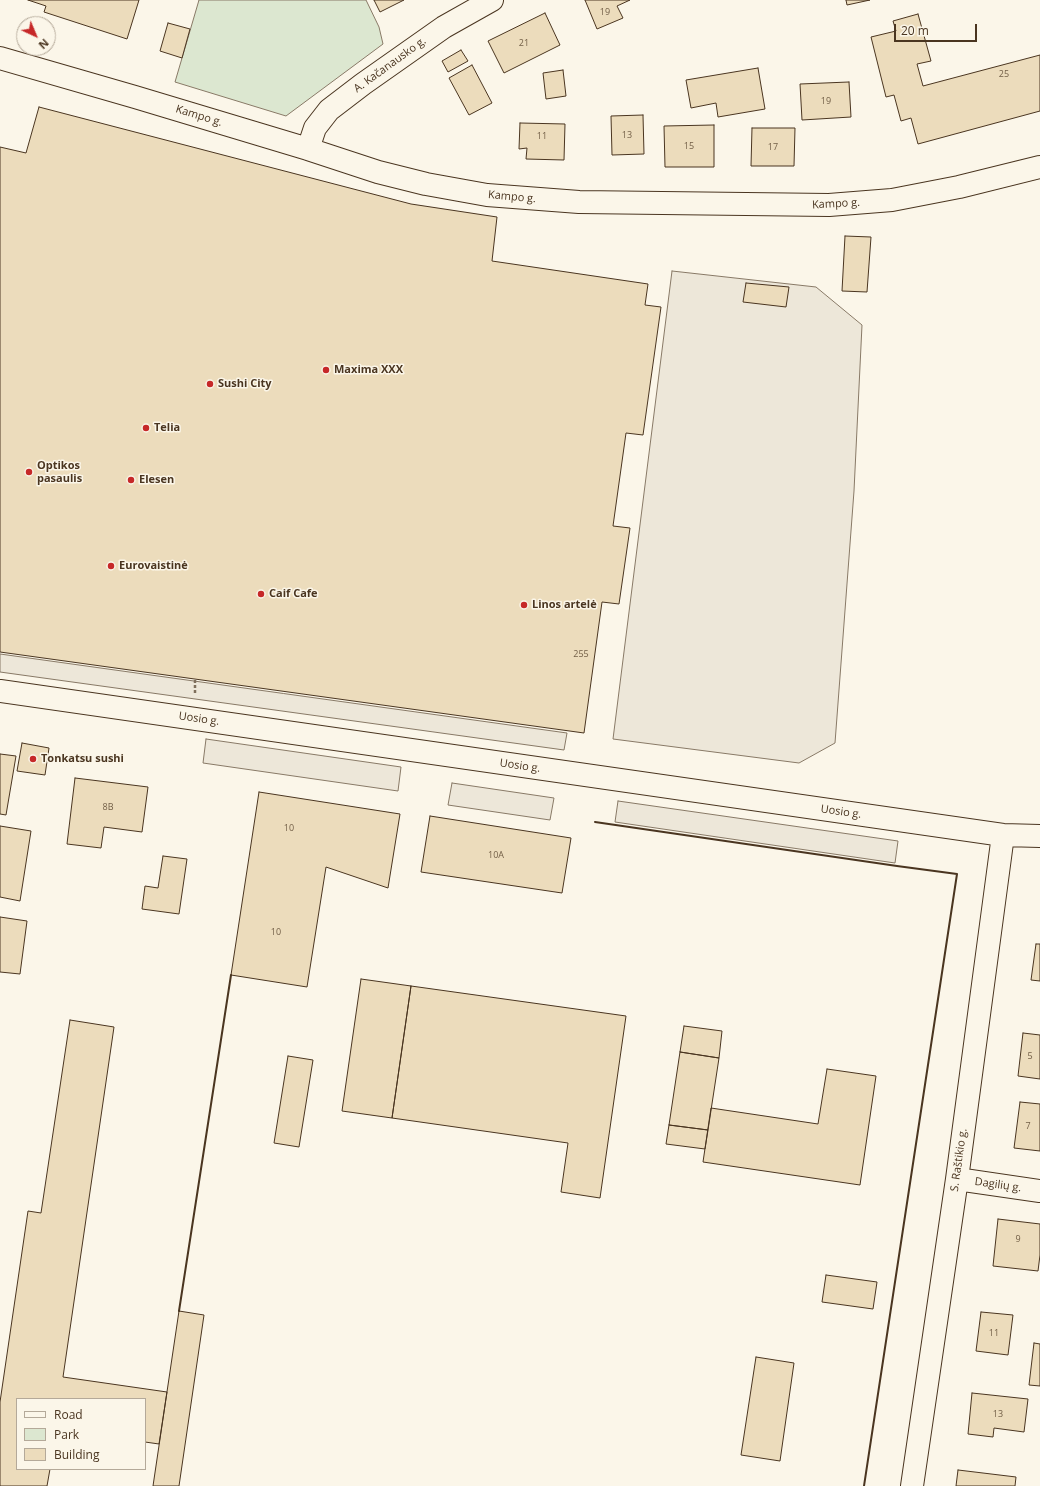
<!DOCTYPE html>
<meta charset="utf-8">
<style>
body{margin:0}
#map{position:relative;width:1040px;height:1486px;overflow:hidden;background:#fbf6e9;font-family:"Open Sans",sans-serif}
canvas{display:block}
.legend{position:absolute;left:16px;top:1398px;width:130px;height:72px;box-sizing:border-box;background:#fbf6e9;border:1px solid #b4a999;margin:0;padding:5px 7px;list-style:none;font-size:12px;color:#4a3520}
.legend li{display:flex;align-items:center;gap:8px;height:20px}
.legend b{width:20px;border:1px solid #b4a999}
.north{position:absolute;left:16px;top:16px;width:40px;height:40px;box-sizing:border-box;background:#fbf6e9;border:1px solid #b4a999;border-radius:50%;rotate:136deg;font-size:11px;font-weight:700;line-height:16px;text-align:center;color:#4a3520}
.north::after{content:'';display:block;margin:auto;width:14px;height:18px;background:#c62828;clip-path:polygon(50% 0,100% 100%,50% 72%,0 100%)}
.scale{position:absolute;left:894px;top:24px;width:83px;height:18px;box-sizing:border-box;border:2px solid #4a3520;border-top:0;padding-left:5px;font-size:12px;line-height:14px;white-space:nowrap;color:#4a3520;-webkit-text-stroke:3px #fbf6e9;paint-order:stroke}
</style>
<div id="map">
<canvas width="1040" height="1486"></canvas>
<ul class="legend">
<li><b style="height:5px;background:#fbf6e9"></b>Road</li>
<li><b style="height:11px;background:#dce7d0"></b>Park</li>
<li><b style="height:11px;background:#ecdcbc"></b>Building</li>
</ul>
<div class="north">N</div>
<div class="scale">20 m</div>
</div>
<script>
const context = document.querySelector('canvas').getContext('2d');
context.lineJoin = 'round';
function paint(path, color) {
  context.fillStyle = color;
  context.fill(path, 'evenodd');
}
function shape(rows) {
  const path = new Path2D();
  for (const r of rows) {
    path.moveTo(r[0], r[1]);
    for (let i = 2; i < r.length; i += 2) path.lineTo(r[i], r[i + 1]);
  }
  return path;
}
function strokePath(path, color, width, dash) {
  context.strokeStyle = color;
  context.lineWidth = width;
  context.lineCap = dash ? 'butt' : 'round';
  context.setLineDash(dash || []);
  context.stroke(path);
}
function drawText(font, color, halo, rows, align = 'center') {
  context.font = font + ' "Open Sans",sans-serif';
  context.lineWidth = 3;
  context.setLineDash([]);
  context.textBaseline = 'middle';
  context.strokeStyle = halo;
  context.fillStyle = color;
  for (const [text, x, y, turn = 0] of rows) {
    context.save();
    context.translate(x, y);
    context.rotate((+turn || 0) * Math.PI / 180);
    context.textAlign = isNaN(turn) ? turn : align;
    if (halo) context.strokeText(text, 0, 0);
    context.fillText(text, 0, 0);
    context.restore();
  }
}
const green = shape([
 [199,0,366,0,379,27,383,44,286,116,175,82,199,0]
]);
const parking = shape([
 [672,271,816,287,862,325,854,491,835,743,799,763,613,739,672,271],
 [0,654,567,733,564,750,0,672,0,654],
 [206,739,401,767,398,791,203,763,206,739],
 [452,783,554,798,550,820,448,805,452,783],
 [618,801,898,841,895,863,615,822,618,801]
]);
const building = shape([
 [28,0,139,0,127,39,44,12,46,6,28,0],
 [374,0,404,0,380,12,374,0],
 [585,0,630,0,617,6,623,18,597,29,585,0],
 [846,0,870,0,847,5,846,0],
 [545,13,560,45,504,73,488,41,545,13],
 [918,14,931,61,917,64,923,86,1040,55,1040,111,918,144,911,118,901,121,894,95,886,97,871,37,896,31,893,21,918,14],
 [168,23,190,29,182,58,160,51,168,23],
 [461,50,468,61,448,72,442,61,461,50],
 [472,65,492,103,469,115,449,78,472,65],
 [758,68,765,109,718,117,716,103,691,108,686,80,758,68],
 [563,70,566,96,546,99,543,73,563,70],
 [849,82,851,117,802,120,800,84,849,82],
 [39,107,411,204,497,217,492,261,648,284,645,305,661,307,643,435,626,433,613,526,630,528,619,604,602,602,584,733,0,652,0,147,26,153,39,107],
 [643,115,644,154,612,155,611,116,643,115],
 [520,123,565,124,564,160,526,159,527,148,519,149,520,123],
 [714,125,714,167,665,167,664,126,714,125],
 [752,128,795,128,794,166,751,166,752,128],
 [845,236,871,237,867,292,842,291,845,236],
 [746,283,789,287,786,307,743,302,746,283],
 [22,743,49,748,45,775,17,771,22,743],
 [0,754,16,756,6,815,0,814,0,754],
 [75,778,148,787,142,832,104,827,101,848,67,844,75,778],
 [259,792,400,814,388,888,326,867,307,987,231,975,259,792],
 [430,816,571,838,562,893,421,872,430,816],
 [0,826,31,831,20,901,0,897,0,826],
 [163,856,187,859,179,914,142,909,145,886,158,888,163,856],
 [0,917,27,921,20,974,0,972,0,917],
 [1036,944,1040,944,1040,981,1031,980,1036,944],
 [361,979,411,986,392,1118,342,1111,361,979],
 [411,986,626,1016,600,1198,561,1192,568,1143,392,1118,411,986],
 [70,1020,114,1027,63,1377,167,1392,159,1444,145,1442,145,1399,17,1399,17,1469,50,1469,47,1486,0,1486,0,1402,28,1211,41,1213,70,1020],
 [684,1026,722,1031,719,1058,680,1052,684,1026],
 [1023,1033,1040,1035,1040,1079,1018,1076,1023,1033],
 [680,1052,719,1058,708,1130,669,1125,680,1052],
 [288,1056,313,1060,299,1147,274,1143,288,1056],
 [827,1069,876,1076,860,1185,703,1162,711,1108,818,1124,827,1069],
 [1020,1102,1040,1104,1040,1151,1014,1148,1020,1102],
 [669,1125,708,1130,705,1149,666,1144,669,1125],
 [998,1219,1040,1224,1040,1255,1038,1271,993,1266,998,1219],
 [826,1275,877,1282,873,1309,822,1302,826,1275],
 [179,1311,204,1315,179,1486,153,1486,179,1311],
 [981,1312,1013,1315,1008,1355,976,1351,981,1312],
 [1034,1343,1040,1344,1040,1386,1029,1385,1034,1343],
 [756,1357,794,1363,780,1461,741,1455,756,1357],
 [972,1393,1028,1399,1024,1432,994,1428,993,1437,968,1434,972,1393],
 [958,1470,1016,1477,1015,1486,956,1486,958,1470]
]);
const path = shape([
 [195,693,195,679]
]);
const street = shape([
 [0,58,135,97,308,149,378,172,426,184,487,195,579,202,829,205,892,200,959,187,1040,167],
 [308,149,315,128,329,110,363,84,444,27,492,0],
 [0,691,1003,835,1040,836],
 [957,1179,1040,1191],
 [912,1486,957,1179,1003,835]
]);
const wall = shape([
 [595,822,897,866,957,874,864,1486],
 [179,1311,231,975]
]);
const markers = [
 [326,370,4,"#c62828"],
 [210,384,4,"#c62828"],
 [146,428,4,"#c62828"],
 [29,472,4,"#c62828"],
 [131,480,4,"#c62828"],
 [111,566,4,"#c62828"],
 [261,594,4,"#c62828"],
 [524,605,4,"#c62828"],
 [33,759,4,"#c62828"]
];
const numberNames = [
 ["19",605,12],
 ["21",524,43],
 ["25",1004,74],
 ["19",826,101],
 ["13",627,135],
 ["11",542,136],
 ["15",689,146],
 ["17",773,147],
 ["255",581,654],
 ["8B",108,807],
 ["10",289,828],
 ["10A",496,855],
 ["10",276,932],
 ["5",1030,1056],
 ["7",1028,1126],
 ["9",1018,1239],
 ["11",994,1333],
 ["13",998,1414]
];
const streetNames = [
 ["A. Kačanausko g.",390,65,-36],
 ["Kampo g.",199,116,17],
 ["Kampo g.",512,197,5],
 ["Kampo g.",836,204,-3],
 ["Uosio g.",199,719,8],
 ["Uosio g.",520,766,8],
 ["Uosio g.",841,812,8],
 ["S. Raštikio g.",959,1160,-82],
 ["Dagilių g.",998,1185,8]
];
const poiNames = [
 ["Maxima XXX",334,370],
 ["Sushi City",218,384],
 ["Telia",154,428],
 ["Optikos",37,466],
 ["pasaulis",37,479],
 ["Elesen",139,480],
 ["Eurovaistinė",119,566],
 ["Caif Cafe",269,594],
 ["Linos artelė",532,605],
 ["Tonkatsu sushi",41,759]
];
paint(green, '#dce7d0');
strokePath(green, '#887966', 1);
paint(parking, '#ede7d9');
strokePath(parking, '#887966', 1);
paint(building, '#ecdcbc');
strokePath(building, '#4a3520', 1);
strokePath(street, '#4a3520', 24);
strokePath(path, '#7f6f5c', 2.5, [3, 2]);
strokePath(street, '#fbf6e9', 22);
strokePath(wall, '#4a3520', 2);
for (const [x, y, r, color] of markers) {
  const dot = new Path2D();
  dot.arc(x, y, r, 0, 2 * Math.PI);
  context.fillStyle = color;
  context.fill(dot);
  strokePath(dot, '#fbf6e9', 1.5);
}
drawText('9px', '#725f47', null, numberNames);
drawText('11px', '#4a3520', '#fbf6e9', streetNames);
drawText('bold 11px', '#4a3520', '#fbf6e9', poiNames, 'left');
</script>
